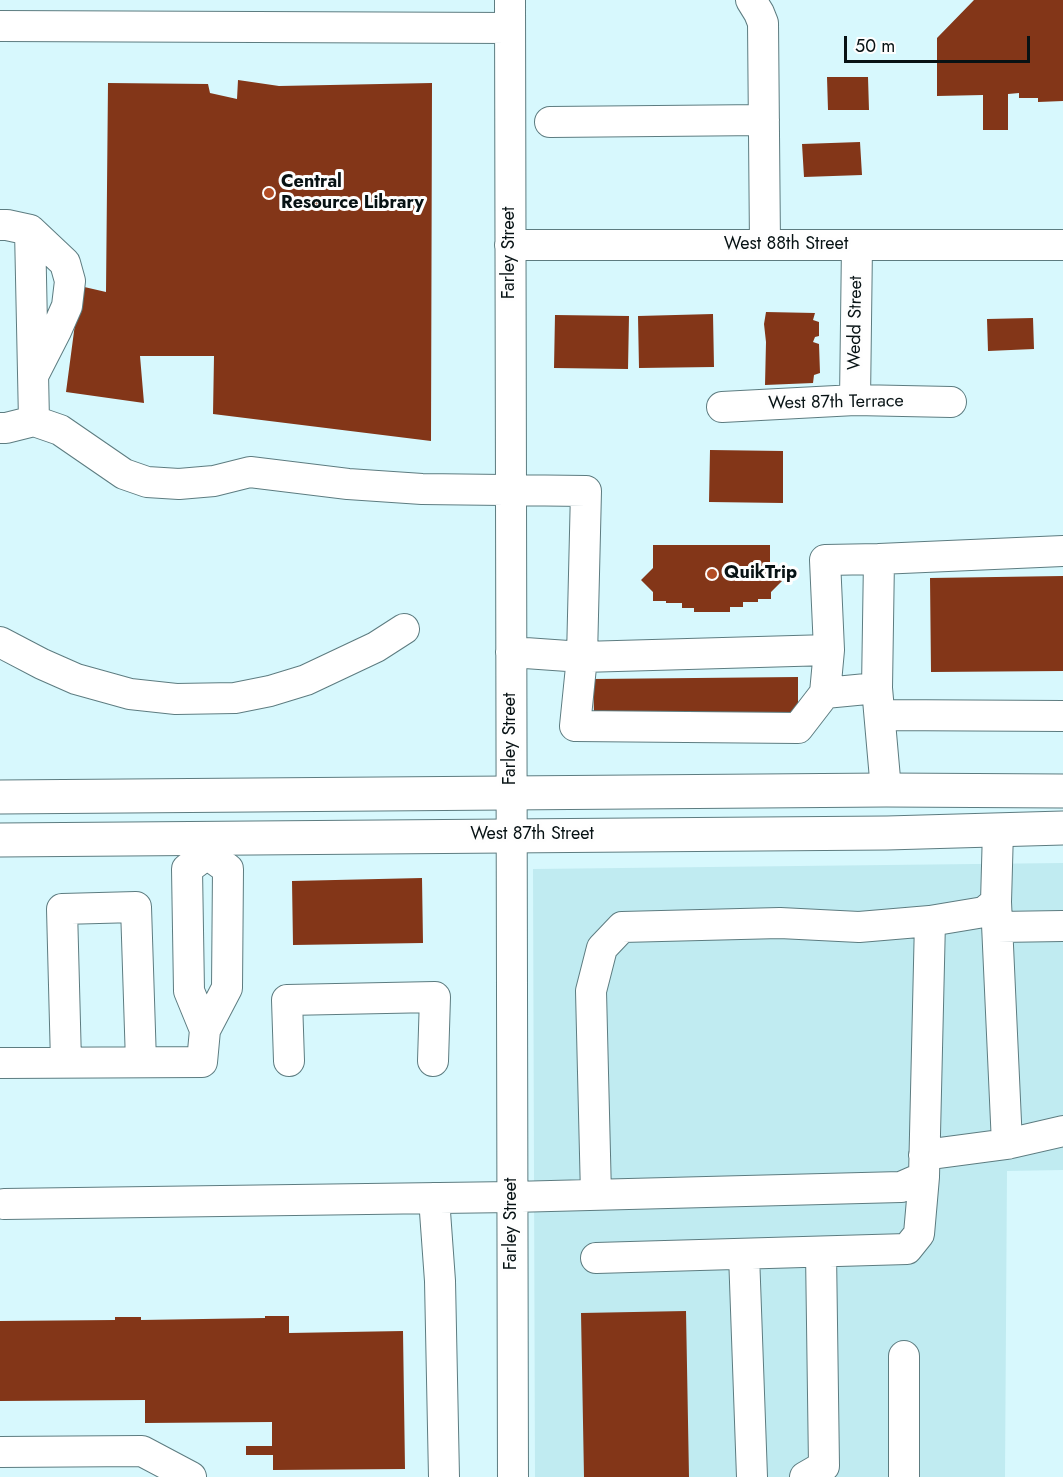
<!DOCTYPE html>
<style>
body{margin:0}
#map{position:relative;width:1063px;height:1477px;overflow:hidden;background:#d7f8fd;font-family:Jost,sans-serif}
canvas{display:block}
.scale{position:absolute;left:844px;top:36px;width:186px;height:27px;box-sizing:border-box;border:3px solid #071214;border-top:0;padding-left:8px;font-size:18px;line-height:21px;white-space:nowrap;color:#071214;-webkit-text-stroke:4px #fefefe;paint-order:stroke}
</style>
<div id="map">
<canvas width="1063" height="1477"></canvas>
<div class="scale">50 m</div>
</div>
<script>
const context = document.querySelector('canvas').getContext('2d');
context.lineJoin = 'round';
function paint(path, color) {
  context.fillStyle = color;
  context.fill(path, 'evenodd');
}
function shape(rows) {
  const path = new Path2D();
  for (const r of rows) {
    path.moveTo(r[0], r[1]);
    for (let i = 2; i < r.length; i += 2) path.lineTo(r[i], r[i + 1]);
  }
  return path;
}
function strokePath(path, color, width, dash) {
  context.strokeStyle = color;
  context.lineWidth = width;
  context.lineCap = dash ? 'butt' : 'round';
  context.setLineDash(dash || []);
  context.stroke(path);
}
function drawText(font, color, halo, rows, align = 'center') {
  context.font = font + ' Jost,sans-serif';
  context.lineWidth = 6;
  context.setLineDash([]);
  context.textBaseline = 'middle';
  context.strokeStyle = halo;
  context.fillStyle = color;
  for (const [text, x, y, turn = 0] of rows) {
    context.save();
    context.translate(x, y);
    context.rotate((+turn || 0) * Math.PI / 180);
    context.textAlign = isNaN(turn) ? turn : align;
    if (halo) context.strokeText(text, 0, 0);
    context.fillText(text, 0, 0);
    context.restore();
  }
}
const built = shape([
 [1063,863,1063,1170,1007,1171,1005,1477,535,1477,533,869]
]);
const building = shape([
 [974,0,1063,0,1063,101,1038,102,1038,98,1019,98,1019,93,1008,94,1008,130,983,130,983,95,937,96,937,38],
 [827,77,868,77,869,110,828,110],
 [238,80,279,86,432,83,431,441,213,414,214,356,140,356,144,403,66,392,80,286,106,292,108,83,208,84,210,93,237,99],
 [860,142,862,175,804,177,802,144],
 [766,312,815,313,813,320,819,322,819,336,815,337,813,342,819,344,820,373,814,375,813,383,765,385,766,342,764,324],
 [713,314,714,367,639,368,638,316],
 [555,315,629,316,628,369,554,368],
 [1033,318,1034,349,988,351,987,319],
 [710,450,783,451,783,503,709,502],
 [653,545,770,545,770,567,783,580,771,592,771,599,758,599,758,602,743,602,743,607,730,607,730,612,694,612,694,608,682,608,682,603,666,603,666,601,653,601,653,592,641,580,653,568],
 [1063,576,1063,671,931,672,930,578],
 [798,677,798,713,594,714,593,679],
 [422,878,423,943,293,945,292,881],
 [686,1311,689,1477,584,1477,581,1313],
 [265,1316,289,1316,289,1333,403,1331,405,1469,273,1470,273,1455,246,1455,246,1446,272,1446,272,1422,145,1423,145,1400,0,1401,0,1321,115,1320,115,1317,141,1317,141,1320,265,1318]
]);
const minor = shape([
 [510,0,513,1477],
 [751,0,759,13,763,23,765,245],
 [0,26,510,28],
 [550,122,764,120],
 [0,225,7,225,30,230,65,263,70,281,67,306,56,331,34,374],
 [30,230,34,421],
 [510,245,1063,245],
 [855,400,857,245],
 [722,407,855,400,951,402],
 [0,428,6,428,34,421,60,430,124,474,147,482,179,484,214,481,250,472,348,484,422,489,586,491,582,657,829,650,825,693],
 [0,642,42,664,76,679,130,694,176,699,235,698,270,691,306,680,376,647,404,629],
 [829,650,825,560,879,559],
 [511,652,582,657,575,726,798,728,825,693,877,688,886,790],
 [877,688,879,559,1063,551],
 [880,715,1063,716],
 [998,927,1063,926],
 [205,1030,189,991,187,869,207,854],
 [289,1061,287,1000,435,997,433,1061],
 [66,1062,62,909,136,907,141,1062],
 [2,1063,202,1062,205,1030,227,988,228,869,207,854],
 [1007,1144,1063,1131],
 [924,1155,1007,1144,996,902],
 [596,1195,591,991,602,948,622,927,780,923,859,927,930,921],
 [434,1198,440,1281,444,1477],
 [4,1204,512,1197,901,1187,924,1177,930,921,984,912,996,902,998,830],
 [744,1254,752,1477],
 [596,1258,907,1249,919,1234,924,1177],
 [0,1452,142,1451,191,1477],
 [805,1477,824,1466,821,1252],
 [904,1477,904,1356]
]);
const major = shape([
 [0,797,886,790,1063,791],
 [0,840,887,833,1063,828]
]);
const markers = [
 [269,193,6,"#b24c24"],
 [712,574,6,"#b24c24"]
];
const poiNames = [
 ["Central",281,183],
 ["Resource Library",281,204],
 ["QuikTrip",724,574]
];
const streetNames = [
 ["West 88th Street",786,245],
 ["Farley Street",510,253,-90],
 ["Wedd Street",856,323,-89],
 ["West 87th Terrace",836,403,-1],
 ["Farley Street",511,739,-90],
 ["West 87th Street",532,835],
 ["Farley Street",512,1224,-90]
];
paint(built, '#c0ebf1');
paint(building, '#833618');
strokePath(minor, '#5d7c80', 32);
strokePath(major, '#5d7c80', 35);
strokePath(minor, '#fff', 30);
strokePath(major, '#fff', 33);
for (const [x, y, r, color] of markers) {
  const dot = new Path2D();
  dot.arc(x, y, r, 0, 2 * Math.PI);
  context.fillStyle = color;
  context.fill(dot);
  strokePath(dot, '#fefefe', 2);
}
drawText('bold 18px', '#071214', '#fefefe', poiNames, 'left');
drawText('18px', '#071214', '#fefefe', streetNames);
</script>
